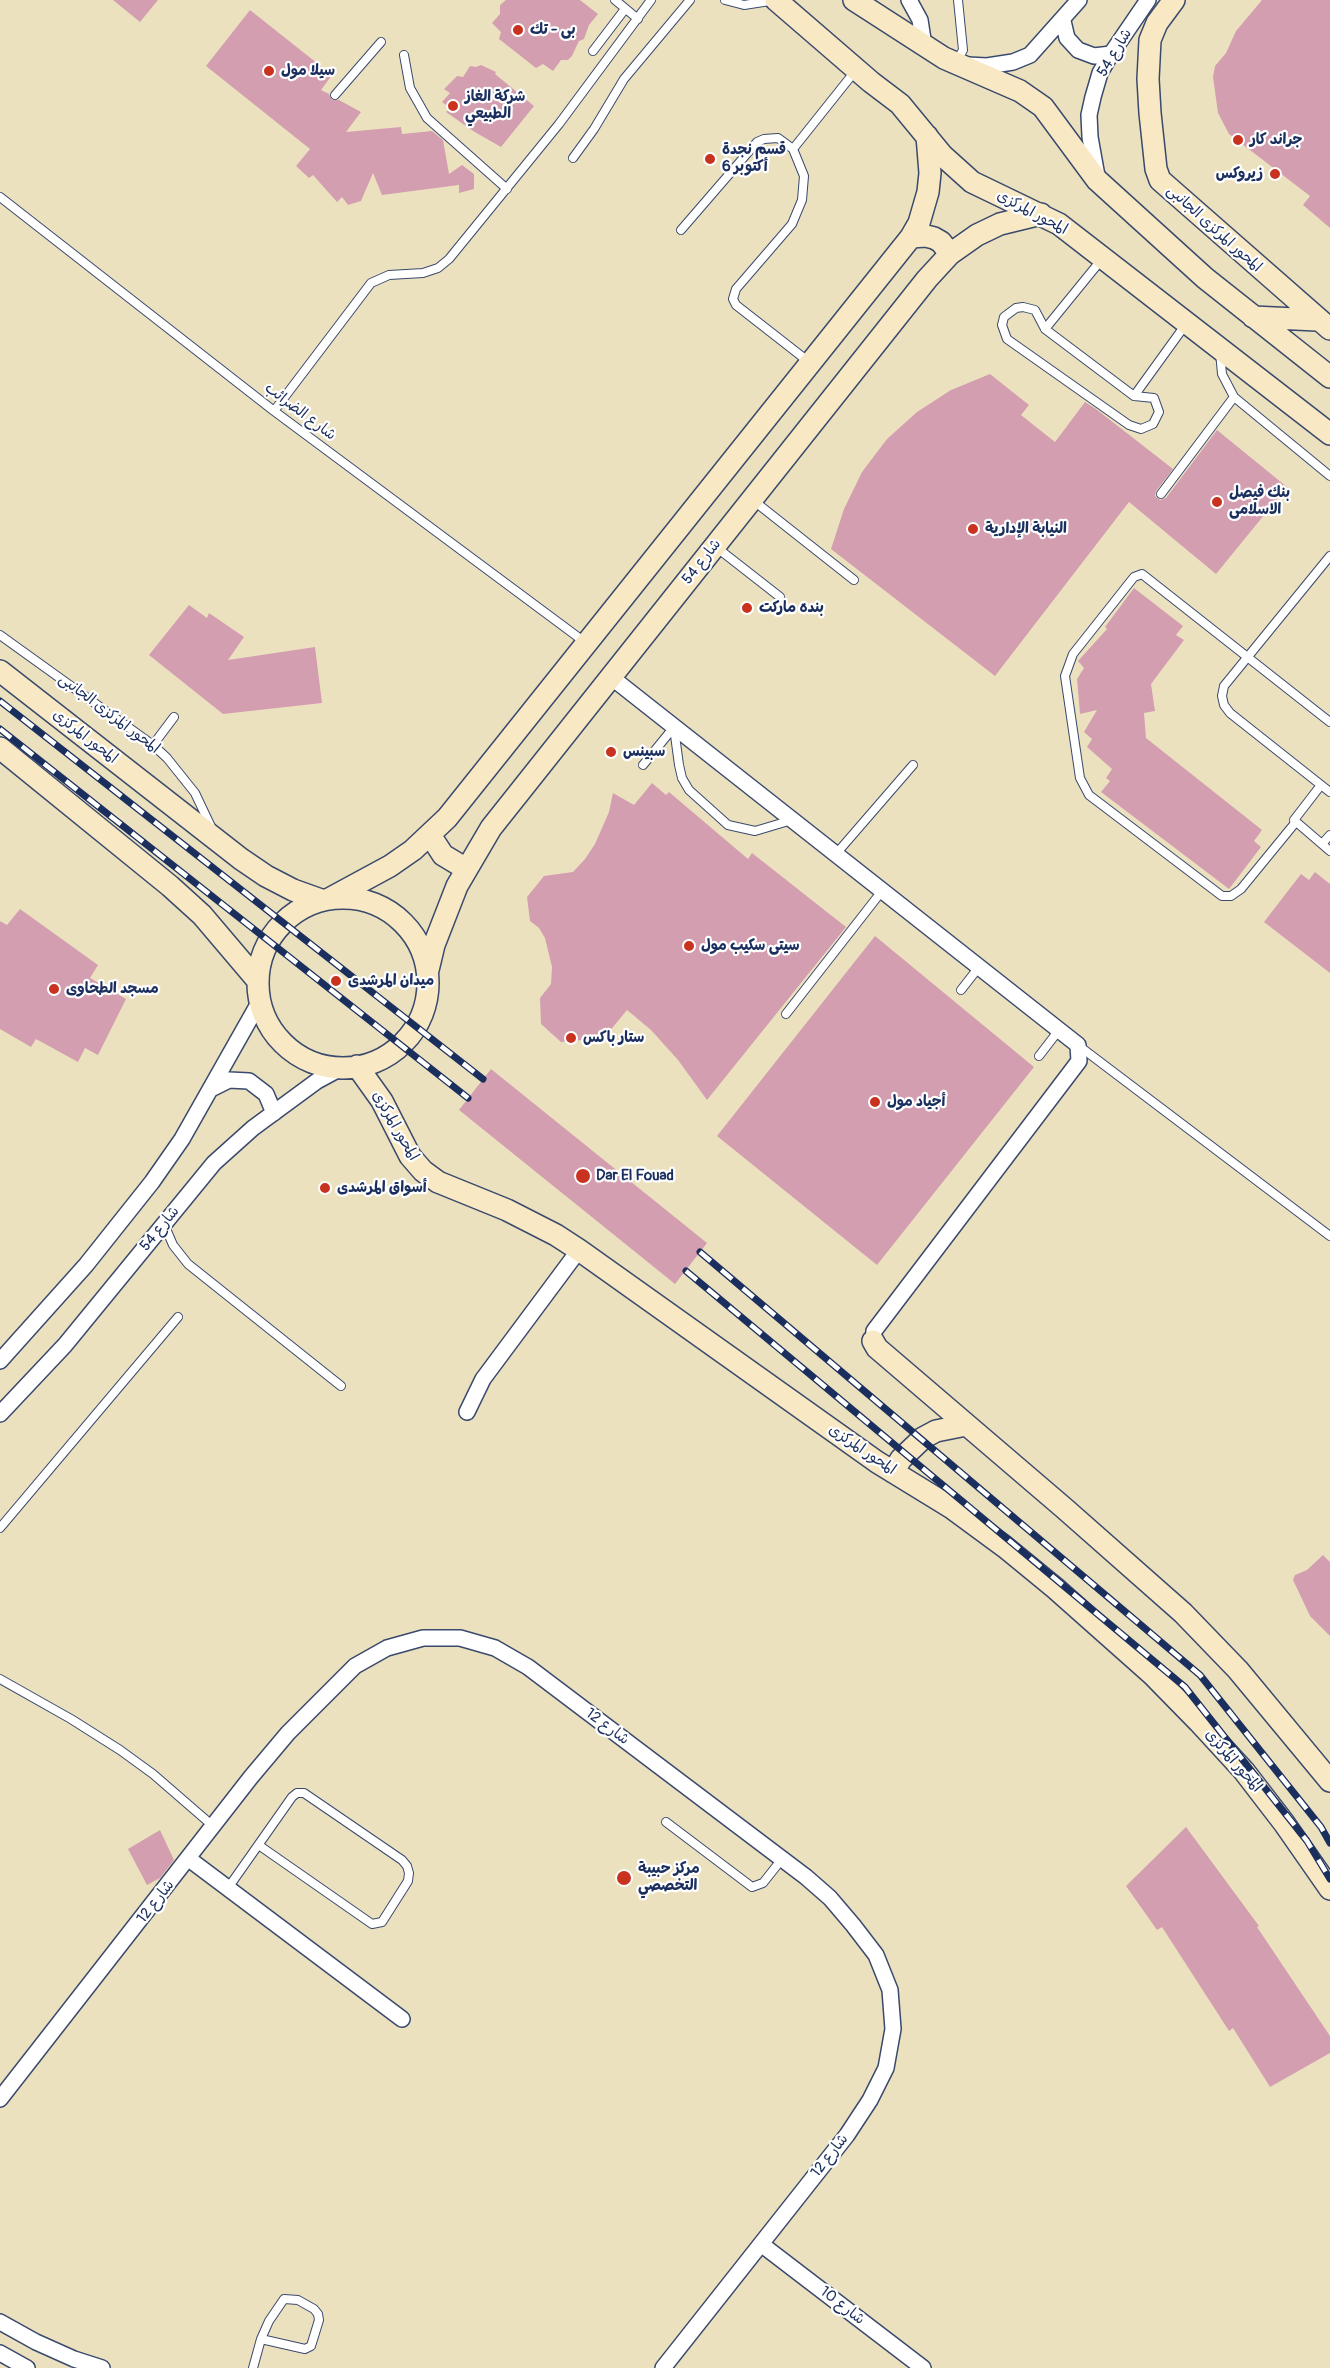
<!DOCTYPE html>
<meta charset="utf-8">
<style>
body{margin:0}
canvas{display:block;background:#ece1bf}
</style>
<canvas width="1330" height="2368"></canvas>
<script>
const context = document.querySelector('canvas').getContext('2d');
context.lineJoin = 'round';
function paint(path, color) {
  context.fillStyle = color;
  context.fill(path, 'evenodd');
}
function shape(rows) {
  const path = new Path2D();
  for (const r of rows) {
    if (r.length === 3) {
      path.moveTo(r[0] + r[2], r[1]);
      path.arc(r[0], r[1], r[2], 0, 2 * Math.PI);
      continue;
    }
    path.moveTo(r[0], r[1]);
    for (let i = 2; i < r.length; i += 2) path.lineTo(r[i], r[i + 1]);
  }
  return path;
}
function strokePath(path, color, width, dash) {
  context.strokeStyle = color;
  context.lineWidth = width;
  context.lineCap = dash ? 'butt' : 'round';
  context.setLineDash(dash || []);
  context.stroke(path);
}
function drawText(font, color, halo, rows, align = 'center') {
  context.font = font + ' Pangolin,"Playpen Sans Arabic",sans-serif';
  context.lineWidth = 4.5;
  context.setLineDash([]);
  context.textBaseline = 'middle';
  context.strokeStyle = halo;
  context.fillStyle = color;
  for (const [text, x, y, turn = 0] of rows) {
    context.save();
    context.translate(x, y);
    context.rotate((+turn || 0) * Math.PI / 180);
    context.textAlign = isNaN(turn) ? turn : align;
    if (halo) context.strokeText(text, 0, 0);
    context.fillText(text, 0, 0);
    context.restore();
  }
}
const building = shape([
 [113,0,158,0,140,22],
 [506,0,580,0,598,14,589,25,584,39,579,41,572,56,568,60,561,60,553,71,543,64,536,68,499,39,501,32,492,23,500,14,500,5],
 [1262,0,1330,0,1330,228,1303,205,1310,196,1229,134,1218,113,1213,77,1215,66,1226,53,1236,31],
 [250,10,332,75,321,90,329,94,332,100,339,100,361,112,346,132,401,127,402,134,432,131,443,140,449,174,462,165,474,174,474,189,459,193,459,185,382,195,373,173,361,201,348,205,342,197,337,202,313,175,309,178,296,166,310,149,206,66],
 [481,65,496,72,495,74,534,106,501,147,473,131,446,112,450,108,442,102,450,93,444,89,457,76,463,77,470,66,476,67],
 [990,374,1029,405,1021,415,1055,442,1085,402,1096,409,1173,469,1156,491,1155,496,1160,500,1166,498,1217,430,1287,487,1216,574,1129,502,995,676,831,549,844,509,862,472,887,439,917,412,951,390],
 [1134,588,1183,626,1176,635,1184,640,1151,684,1155,711,1144,713,1146,738,1262,830,1254,841,1261,847,1229,889,1101,792,1110,781,1106,778,1112,769,1087,747,1092,739,1084,732,1097,710,1080,714,1077,679,1084,668,1078,661,1107,629,1105,627],
 [189,605,207,618,209,613,244,637,228,660,315,647,322,703,223,714,149,655],
 [652,783,666,795,669,792,748,859,752,853,846,927,707,1100,678,1060,651,1030,627,1010,604,1038,561,1042,541,1024,540,998,551,984,552,967,545,938,539,928,530,921,527,897,544,876,573,872,585,859,595,844,609,812,613,793,634,805],
 [1315,872,1330,884,1330,973,1264,922,1301,874,1309,880],
 [20,909,98,965,90,978,126,999,98,1055,85,1048,78,1062,36,1039,31,1047,0,1029,0,921,7,925],
 [875,936,1034,1067,877,1265,717,1136],
 [491,1069,707,1243,675,1284,459,1110],
 [1323,1555,1330,1562,1330,1636,1310,1616,1293,1580,1295,1575,1307,1570],
 [1186,1827,1259,1926,1257,1927,1330,2036,1330,2053,1270,2087,1233,2028,1229,2031,1162,1927,1157,1930,1126,1886],
 [160,1830,174,1860,160,1878,147,1885,128,1849]
]);
const lane = shape([
 [615,0,638,19],
 [725,0,744,5,776,0],
 [593,51,625,9],
 [404,55,410,88,427,118,507,189],
 [956,63,963,50,958,0],
 [335,95,381,42],
 [793,149,856,70],
 [573,158,594,129,624,79,690,0],
 [0,197,274,411,586,643],
 [681,230,757,142,764,139,778,138,793,149,804,176,802,200,792,224,736,289,733,299,736,305,809,362],
 [1023,307,1035,310,1045,329,1134,396,1154,398,1159,412,1153,424,1141,429,1129,425,1007,339,1002,325,1004,317,1016,308,1023,307],
 [1045,329,1102,259],
 [1220,352,1222,374,1234,397,1330,476],
 [1134,396,1186,324],
 [274,411,371,283,389,275,423,273,438,268,449,259,559,124,651,0],
 [1161,494,1234,397],
 [754,501,854,580],
 [716,547,780,597],
 [1330,556,1224,686,1222,696,1224,705,1230,713,1330,792],
 [0,635,153,745,167,758,195,793,213,831],
 [674,728,679,765,682,778,689,790,728,825,755,831,792,820],
 [153,745,174,717],
 [643,765,674,727],
 [1321,785,1294,820,1330,851],
 [1295,823,1241,889,1231,896,1222,896,1089,795,1080,778,1065,676,1073,654,1134,577,1142,574,1330,722],
 [1322,844,1330,835],
 [836,854,913,765],
 [961,990,979,967],
 [786,1014,882,891],
 [1079,1046,1330,1236],
 [1039,1056,1059,1030],
 [164,1224,173,1245,188,1264,341,1386],
 [0,1528,178,1317],
 [0,1679,71,1719,120,1750,153,1774,213,1826],
 [666,1822,752,1887,763,1883,782,1859],
 [228,1888,292,1797,297,1793,304,1793,402,1860,407,1866,409,1873,408,1881,382,1922,372,1924,260,1846],
 [253,2368,261,2339,305,2349,311,2346,319,2320,318,2314,314,2309,298,2300,284,2299,269,2321,261,2339]
]);
const street = shape([
 [909,0,920,20,924,46],
 [1063,21,1067,38,1078,50,1094,56,1111,54],
 [967,65,987,66,1013,62,1030,55,1079,0],
 [1097,176,1090,137,1089,115,1093,97,1100,73,1111,54,1148,0],
 [611,677,1078,1045,1079,1061,874,1331,873,1341],
 [211,1089,229,1080,249,1081,266,1094,274,1113],
 [0,1361,86,1265,152,1182,182,1139,260,1001],
 [467,1412,483,1379,579,1250],
 [0,1414,65,1345,214,1163,253,1128,317,1081,341,1068],
 [189,1859,402,2019],
 [0,2099,251,1777,288,1733,355,1666,387,1648,423,1638,460,1638,495,1648,528,1667,806,1877,830,1898,853,1925,876,1955,890,1990,893,2029,886,2068,870,2100,847,2135,663,2368],
 [761,2244,923,2368],
 [0,2322,36,2342,74,2359,102,2368],
 [0,2353,27,2368]
]);
const secondary = shape([
 [776,0,871,82,900,104,942,155,972,182,1059,224,1330,434],
 [854,0,944,58,1020,91,1043,107,1097,180,1205,278,1330,377],
 [1174,0,1157,23,1150,40,1148,79,1150,113,1156,169,1160,180,1330,329],
 [911,237,926,236,934,238,941,242,950,254],
 [1253,317,1317,320],
 [0,671,241,859,266,876,293,890,321,900],
 [0,748,170,886,202,915,258,981],
 [430,835,443,855,458,864,467,867],
 [343,983,85],
 [329,899,390,866,413,850,447,818,911,237,919,223,928,192,930,173,927,136],
 [428,970,434,945,457,886,491,828,927,279,950,254,977,235,1000,224,1041,214],
 [357,1066,382,1101,410,1156,423,1171,438,1182,507,1210,556,1235,579,1250,877,1462,952,1508,1005,1547,1055,1588,1153,1675,1199,1722,1244,1771,1284,1823,1330,1889],
 [873,1341,877,1348,1064,1508,1183,1613,1238,1670,1330,1781],
 [893,1472,901,1459,923,1438,936,1431,966,1425]
]);
const rail = shape([
 [0,701,483,1079],
 [0,729,468,1098],
 [700,1252,1200,1675,1321,1827,1330,1843],
 [686,1271,1185,1687,1307,1841,1330,1879]
]);
const markers = [
 [518,30,6,"#c8321e"],
 [269,71,6,"#c8321e"],
 [453,106,6,"#c8321e"],
 [1238,140,6,"#c8321e"],
 [710,159,6,"#c8321e"],
 [1275,174,6,"#c8321e"],
 [1217,502,6,"#c8321e"],
 [973,529,6,"#c8321e"],
 [747,608,6,"#c8321e"],
 [611,752,6,"#c8321e"],
 [689,946,6,"#c8321e"],
 [336,981,6,"#c8321e"],
 [54,989,6,"#c8321e"],
 [571,1038,6,"#c8321e"],
 [875,1102,6,"#c8321e"],
 [583,1176,8,"#c8321e"],
 [325,1188,6,"#c8321e"],
 [624,1878,8,"#c8321e"]
];
const poiNames = [
 ["بى - تك",530,30],
 ["سيلا مول",281,71],
 ["شركة الغاز",465,97],
 ["الطبيعي",465,114],
 ["جراند كار",1250,140],
 ["قسم نجدة",722,150],
 ["6 أكتوبر",722,167],
 ["زيروكس",1263,174,"right"],
 ["بنك فيصل",1229,493],
 ["الاسلامى",1229,510],
 ["النيابة الإدارية",985,529],
 ["بنده ماركت",759,608],
 ["سبينس",623,752],
 ["سيتى سكيب مول",701,946],
 ["ميدان المرشدى",348,981],
 ["مسجد الطحاوى",66,989],
 ["ستار باكس",583,1038],
 ["أجياد مول",887,1102],
 ["Dar El Fouad",596,1176],
 ["أسواق المرشدى",337,1188],
 ["مركز حبيبة",638,1869],
 ["التخصصي",638,1886]
];
const streetNames = [
 ["شارع 54",1115,53,-59],
 ["المحور المركزى",1032,213,28],
 ["المحور المركزى الجانبى",1214,229,42],
 ["شارع الضرائب",300,412,37],
 ["شارع 54",702,562,-52],
 ["المحور المركزى الجانبى",109,714,37],
 ["المحور المركزى",85,737,38],
 ["المحور المركزى",395,1126,60],
 ["شارع 54",160,1229,-51],
 ["المحور المركزى",862,1450,34],
 ["شارع 12",607,1727,37],
 ["المحور المركزى",1233,1761,49],
 ["شارع 12",156,1902,-52],
 ["شارع 12",830,2156,-52],
 ["شارع 10",842,2306,38]
];
paint(building, '#d39fb0');
strokePath(lane, '#3a4a6d', 10);
strokePath(street, '#3a4a6d', 18);
strokePath(secondary, '#3a4a6d', 24);
strokePath(lane, '#fff', 8);
strokePath(street, '#fff', 15);
strokePath(secondary, '#f8e8c3', 21);
strokePath(rail, '#1b2f5e', 7);
strokePath(rail, '#fff', 4.5, [14]);
for (const [x, y, r, color] of markers) {
  const dot = new Path2D();
  dot.arc(x, y, r, 0, 2 * Math.PI);
  context.fillStyle = color;
  context.fill(dot);
  strokePath(dot, '#fff', 2);
}
drawText('bold 15px', '#1b2f5e', '#fff', poiNames, 'left');
drawText('15px', '#1b2f5e', '#fff', streetNames);
</script>
